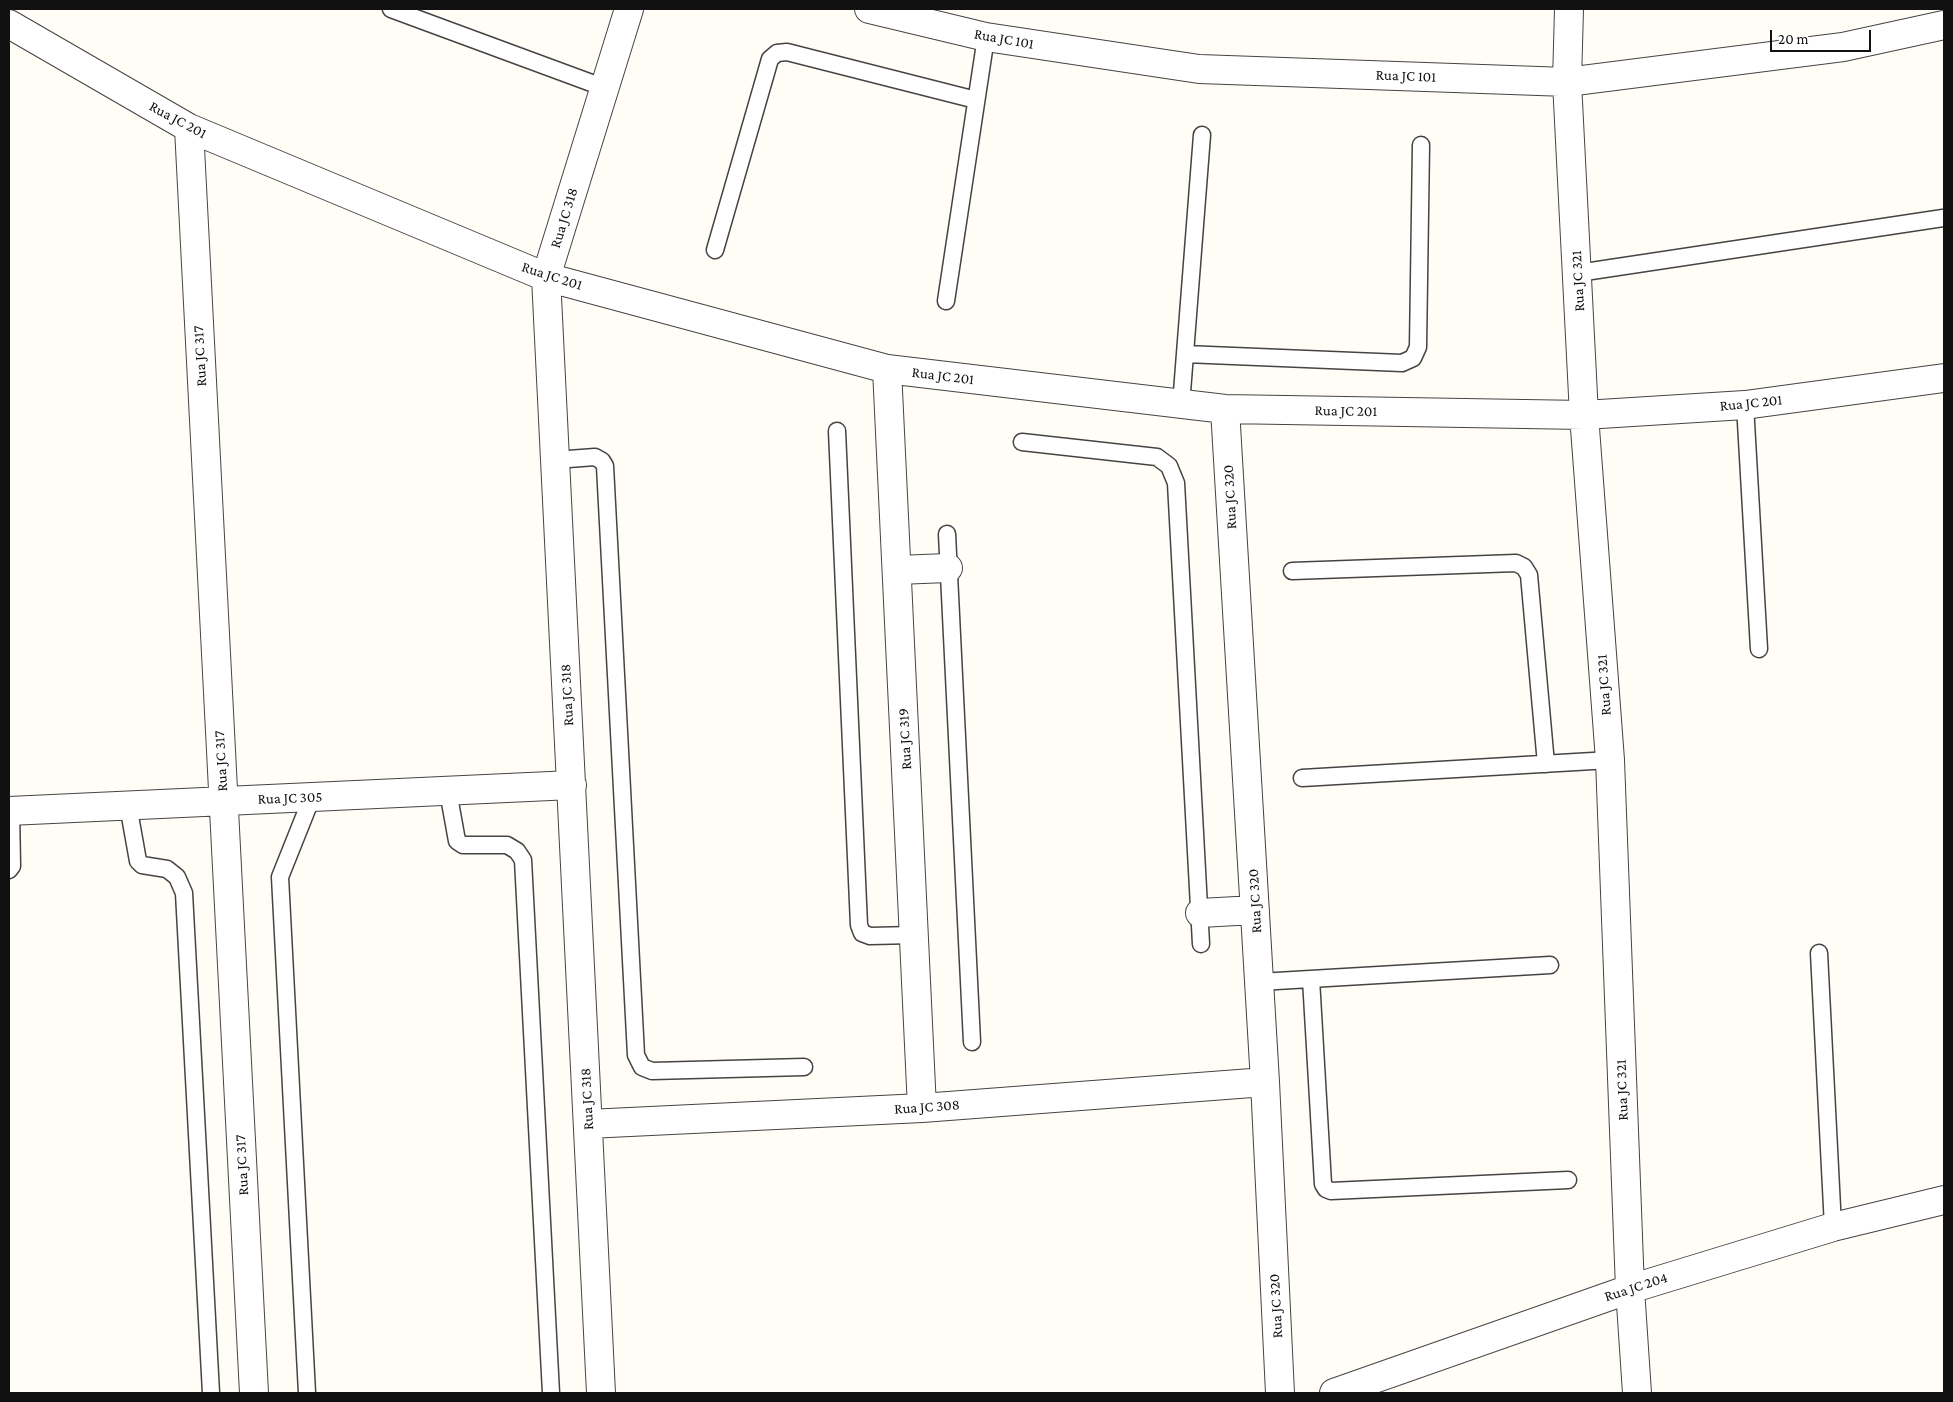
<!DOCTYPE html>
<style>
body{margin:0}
#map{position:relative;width:1953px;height:1402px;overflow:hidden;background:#fffdf5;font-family:"Crimson Pro",serif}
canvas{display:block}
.frame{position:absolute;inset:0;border:10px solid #111;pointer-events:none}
.scale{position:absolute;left:1770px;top:30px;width:101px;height:22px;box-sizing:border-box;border:2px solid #111;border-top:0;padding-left:6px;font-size:15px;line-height:18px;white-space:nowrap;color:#111;-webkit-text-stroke:4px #fff;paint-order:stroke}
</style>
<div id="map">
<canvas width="1953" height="1402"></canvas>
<div class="frame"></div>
<div class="scale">20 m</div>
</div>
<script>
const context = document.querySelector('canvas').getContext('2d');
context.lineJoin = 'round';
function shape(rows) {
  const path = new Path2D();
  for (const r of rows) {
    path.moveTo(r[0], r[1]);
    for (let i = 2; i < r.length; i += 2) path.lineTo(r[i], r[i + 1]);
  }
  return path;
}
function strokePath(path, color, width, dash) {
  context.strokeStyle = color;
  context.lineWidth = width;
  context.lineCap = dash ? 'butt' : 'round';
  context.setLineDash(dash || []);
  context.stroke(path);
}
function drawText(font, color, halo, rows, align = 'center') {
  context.font = font + ' "Crimson Pro",serif';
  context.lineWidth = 5;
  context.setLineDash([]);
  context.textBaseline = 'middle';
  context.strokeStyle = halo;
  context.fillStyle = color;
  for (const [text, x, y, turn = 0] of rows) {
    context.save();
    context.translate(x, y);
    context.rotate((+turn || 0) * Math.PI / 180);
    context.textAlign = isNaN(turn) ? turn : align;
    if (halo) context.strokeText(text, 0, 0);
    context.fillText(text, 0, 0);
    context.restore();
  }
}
const service = shape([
 [391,9,605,88],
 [715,250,770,59,777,53,787,52,976,100],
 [1578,273,1943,218],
 [946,301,986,37],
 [1185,354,1402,363,1413,358,1418,347,1421,145],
 [1181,405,1202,135],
 [1745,405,1759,649],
 [837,431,859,925,862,933,870,936,914,935],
 [1022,442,1157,457,1169,466,1176,483,1201,944],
 [555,460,595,457,602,461,605,466,636,1055,642,1067,652,1071,804,1067],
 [947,534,972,1042],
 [1292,571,1516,563,1524,567,1529,575,1546,764],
 [1302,778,1610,760],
 [448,791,457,841,463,845,507,845,517,851,523,860,551,1393],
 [128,805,138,861,142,865,167,869,177,877,184,893,211,1393],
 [9,870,12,866,11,811],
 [1819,953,1833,1227],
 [1311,979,1323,1184,1326,1189,1331,1191,1568,1180],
 [1259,982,1550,965],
 [307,1393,280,877,312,797]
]);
const minor = shape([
 [869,9,986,37,1199,69,1567,82,1843,47,1944,25],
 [1569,9,1567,82,1584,415,1610,760,1630,1289,1637,1393],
 [9,24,189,128,546,277,887,369,1225,409,1584,415,1745,405,1944,378],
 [189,128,254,1393],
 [887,369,922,1108],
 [1225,409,1265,1082,1280,1393],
 [897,570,948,568],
 [9,811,572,785],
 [1200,913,1255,910],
 [588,1124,922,1108,1265,1082],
 [601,1393,546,277,629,9],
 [1334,1393,1630,1289,1833,1227,1944,1200]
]);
const streetNames = [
 ["Rua JC 101",1004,39,10],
 ["Rua JC 101",1406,76,2],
 ["Rua JC 201",178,120,28],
 ["Rua JC 318",564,218,-73],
 ["Rua JC 201",552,276,18],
 ["Rua JC 321",1578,281,-93],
 ["Rua JC 317",200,356,-93],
 ["Rua JC 201",943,376,7],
 ["Rua JC 201",1751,403,-6],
 ["Rua JC 201",1346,411,1],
 ["Rua JC 320",1230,497,-93],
 ["Rua JC 321",1604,685,-94],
 ["Rua JC 318",567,695,-93],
 ["Rua JC 319",905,739,-93],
 ["Rua JC 317",221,761,-93],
 ["Rua JC 305",290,798,-2],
 ["Rua JC 320",1255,901,-93],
 ["Rua JC 321",1622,1090,-92],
 ["Rua JC 318",587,1099,-93],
 ["Rua JC 308",927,1107,-4],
 ["Rua JC 317",242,1165,-93],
 ["Rua JC 204",1636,1287,-18],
 ["Rua JC 320",1276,1306,-93]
];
strokePath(service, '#444', 19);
strokePath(minor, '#444', 30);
strokePath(service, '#fff', 16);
strokePath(minor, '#fff', 28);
drawText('15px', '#111', '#fff', streetNames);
</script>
